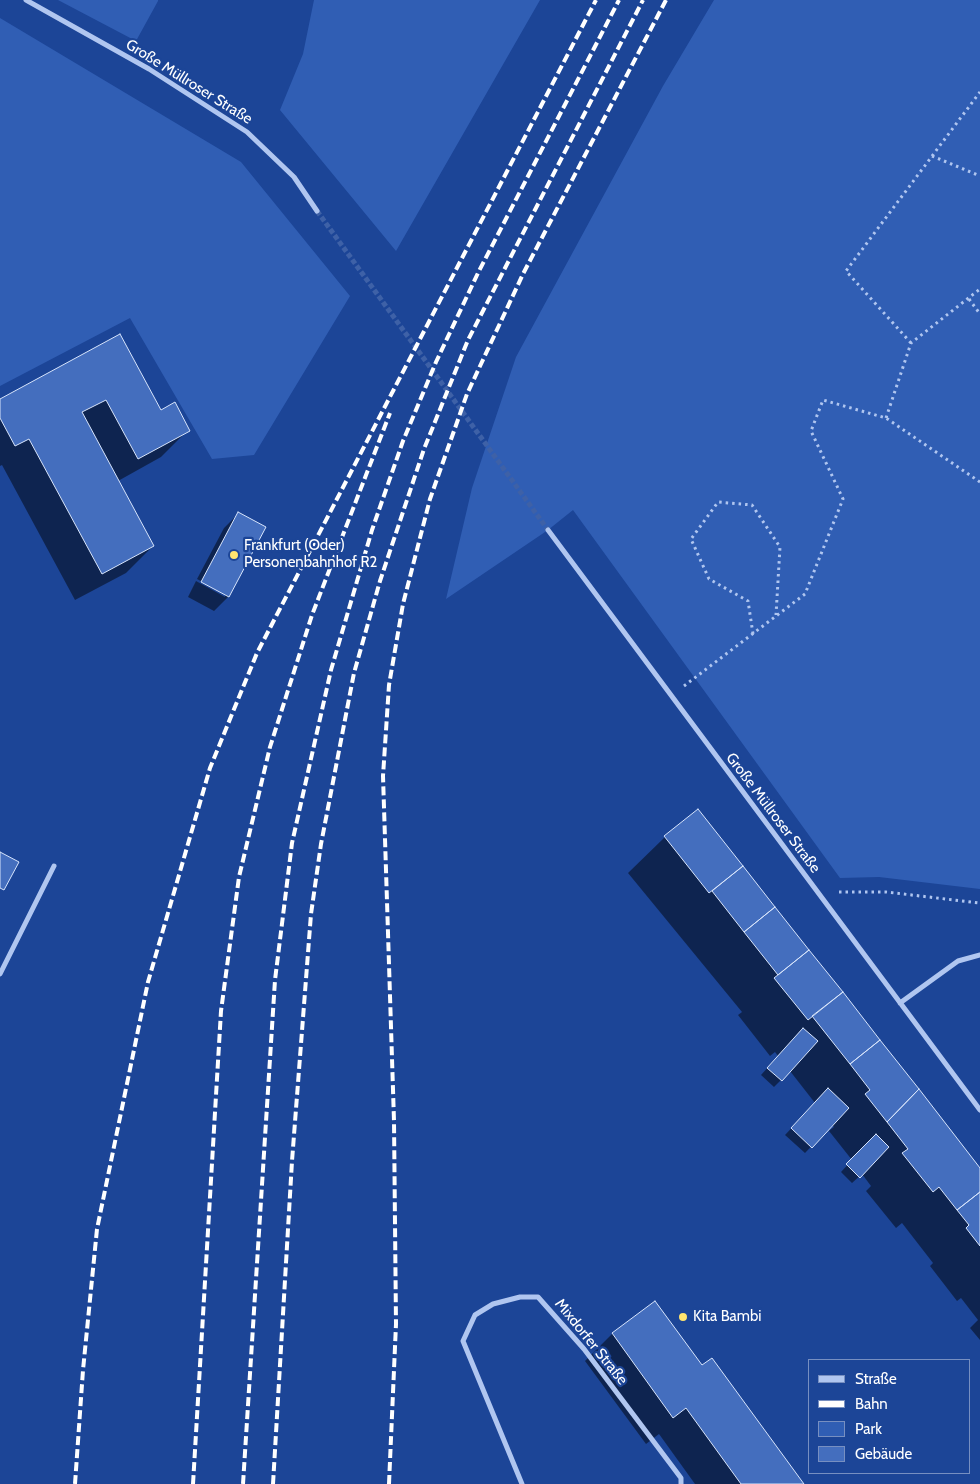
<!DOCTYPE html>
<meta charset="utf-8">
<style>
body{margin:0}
#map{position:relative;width:980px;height:1484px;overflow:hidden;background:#1c4597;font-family:Cabin,sans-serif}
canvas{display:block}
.legend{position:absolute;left:808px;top:1359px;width:162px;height:115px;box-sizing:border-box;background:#1c4597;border:1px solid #778fc1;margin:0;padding:6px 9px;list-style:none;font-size:15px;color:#fff}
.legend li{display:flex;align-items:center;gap:10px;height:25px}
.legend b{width:25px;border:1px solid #778fc1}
</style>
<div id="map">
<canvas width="980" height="1484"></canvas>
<ul class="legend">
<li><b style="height:6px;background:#b0c6f0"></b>Straße</li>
<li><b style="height:6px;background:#fff"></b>Bahn</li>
<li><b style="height:14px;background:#305eb4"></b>Park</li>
<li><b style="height:14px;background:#446ebe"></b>Gebäude</li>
</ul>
</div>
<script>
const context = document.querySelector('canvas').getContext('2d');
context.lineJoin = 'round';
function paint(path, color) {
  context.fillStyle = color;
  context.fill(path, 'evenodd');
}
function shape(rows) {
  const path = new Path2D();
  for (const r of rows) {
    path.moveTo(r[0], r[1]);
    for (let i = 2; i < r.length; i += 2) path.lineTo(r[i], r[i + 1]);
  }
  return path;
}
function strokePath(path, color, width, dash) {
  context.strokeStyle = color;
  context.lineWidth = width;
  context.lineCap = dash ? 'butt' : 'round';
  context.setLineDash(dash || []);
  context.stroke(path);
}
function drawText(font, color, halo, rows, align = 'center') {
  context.font = font + ' Cabin,sans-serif';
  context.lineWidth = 4.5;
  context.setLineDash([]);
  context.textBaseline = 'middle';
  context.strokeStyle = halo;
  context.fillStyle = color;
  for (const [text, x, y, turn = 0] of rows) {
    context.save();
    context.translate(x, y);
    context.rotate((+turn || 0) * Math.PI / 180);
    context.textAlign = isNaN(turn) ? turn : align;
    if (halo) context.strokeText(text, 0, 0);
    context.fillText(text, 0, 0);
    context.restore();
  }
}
const green = shape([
 [58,0,158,0,158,1,136,41],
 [314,0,540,0,396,251,280,110,303,54],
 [714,0,980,0,980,889,879,877,840,878,573,510,548,530,446,599,472,488,516,357,663,86],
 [0,18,241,162,350,296,254,455,212,459,130,318,0,386]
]);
const shadow = shape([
 [120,336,161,411,188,430,161,457,118,481,153,546,126,573,75,600,2,465,0,466,0,400],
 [238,514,265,527,228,597,214,611,188,597,196,581,225,597,225,594,197,579,224,528],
 [698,811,980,1169,980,1340,970,1328,978,1320,961,1298,957,1301,930,1266,933,1263,902,1223,896,1228,866,1191,871,1186,862,1174,852,1183,841,1172,852,1160,829,1131,834,1127,832,1125,805,1153,785,1135,815,1103,790,1071,774,1087,761,1075,778,1056,775,1052,770,1056,738,1015,742,1012,628,873,665,837],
 [655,1303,701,1367,803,1484,695,1484,659,1434,646,1444,585,1361,612,1334]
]);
const building = shape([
 [120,334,161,410,175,402,190,431,138,459,106,400,82,412,154,546,102,574,29,439,15,446,0,418,0,399,120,334],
 [238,512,266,527,229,597,201,582,238,512],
 [698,809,743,866,709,893,664,836,698,809],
 [0,852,19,862,4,890,0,888,0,852],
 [743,866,775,907,744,932,712,891,743,866],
 [775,907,809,950,778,975,744,932,775,907],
 [809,950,843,992,808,1020,774,978,809,950],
 [843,992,880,1040,850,1064,812,1016,843,992],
 [803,1028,818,1041,782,1081,767,1068,803,1028],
 [880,1040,919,1089,887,1122,865,1094,870,1090,850,1064,880,1040],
 [828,1088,849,1108,812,1148,791,1128,828,1088],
 [919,1089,980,1168,980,1192,957,1210,939,1187,933,1192,902,1153,908,1149,887,1122,919,1089],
 [876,1134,889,1147,860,1178,846,1164,876,1134],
 [980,1192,980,1246,966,1228,969,1225,957,1210,980,1192],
 [655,1301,702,1365,712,1358,804,1484,741,1484,686,1408,673,1418,612,1333,655,1301]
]);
const streetTunnel = shape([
 [317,211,548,530]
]);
const path = shape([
 [932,156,980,176],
 [969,299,980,314],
 [911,343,846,271,980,92],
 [886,418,911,343,980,289],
 [753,634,748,601,709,579,691,539,718,502,752,505,780,547,776,615],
 [684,686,805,594,843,499,811,431,823,400,886,418,980,482],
 [839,892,886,892,980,903]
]);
const street = shape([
 [26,0,149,69,247,132,294,177,317,211],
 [548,530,980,1110],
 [0,974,54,866],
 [900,1003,958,961,980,955],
 [522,1484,463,1341,475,1315,493,1304,520,1297,538,1297,584,1349,681,1478,681,1484]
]);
const rail = shape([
 [75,1484,83,1370,97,1229,148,982,210,768,257,653,596,0],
 [193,1484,221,1011,239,877,270,747,312,615,390,413],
 [243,1484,275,980,292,843,331,670,372,530,403,441,436,362,478,273,619,0],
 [273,1484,292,1161,311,914,321,844,354,673,380,581,424,449,468,340,643,0],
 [389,1484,396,1324,394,1121,383,776,389,685,403,604,430,499,467,394,523,274,666,0]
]);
const markers = [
 [234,555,5,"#ffe46f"],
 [683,1317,5,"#ffe46f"]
];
const streetNames = [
 ["Große Müllroser Straße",189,82,32],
 ["Große Müllroser Straße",773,813,53],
 ["Mixdorfer Straße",591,1342,51]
];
const poiNames = [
 ["Frankfurt (Oder)",244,546],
 ["Personenbahnhof R2",244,563],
 ["Kita Bambi",693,1317]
];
paint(green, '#305eb4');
paint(shadow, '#0007');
paint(building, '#446ebe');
strokePath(building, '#d7e4fb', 1);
strokePath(streetTunnel, '#3e61a7', 5, [5, 2.5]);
strokePath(path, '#b0c6f0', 3, [2.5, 4]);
strokePath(street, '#b0c6f0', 5);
strokePath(rail, '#fff', 4, [9, 4]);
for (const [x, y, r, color] of markers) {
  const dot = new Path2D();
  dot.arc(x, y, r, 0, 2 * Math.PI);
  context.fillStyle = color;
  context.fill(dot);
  strokePath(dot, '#1c4597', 2);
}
drawText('15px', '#fff', '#1c4597', streetNames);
drawText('15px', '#fff', '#1c4597', poiNames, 'left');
</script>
